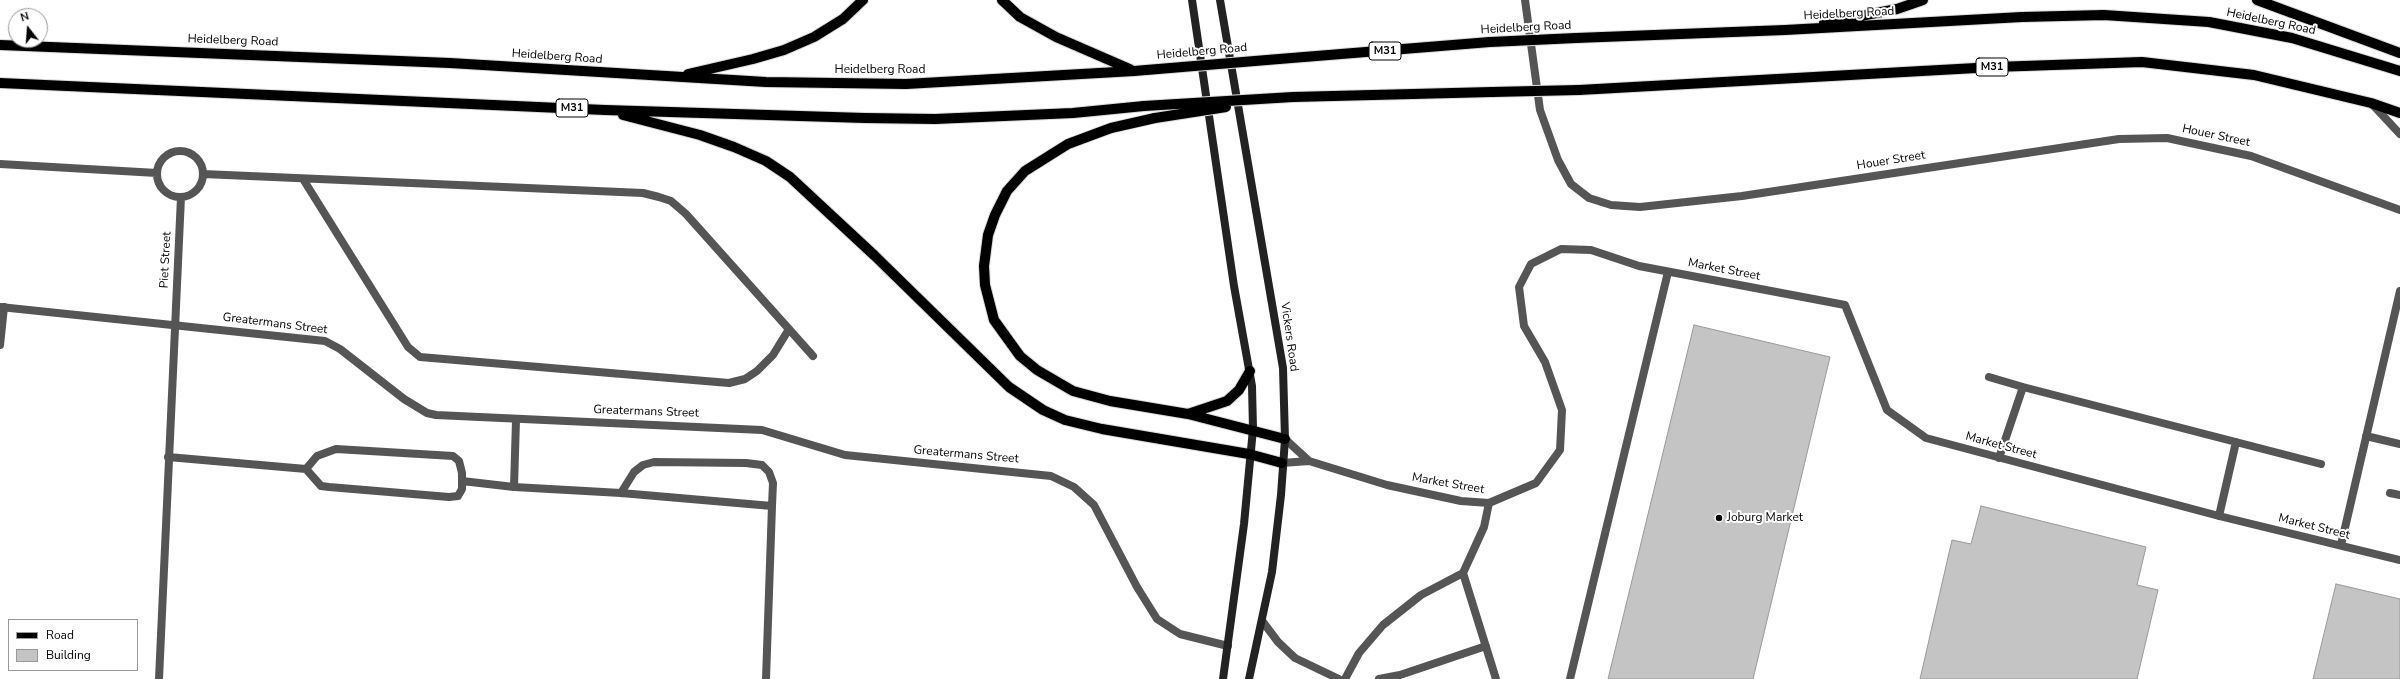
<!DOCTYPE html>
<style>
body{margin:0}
#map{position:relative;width:2400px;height:679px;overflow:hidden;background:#fff;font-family:"Nunito Sans",sans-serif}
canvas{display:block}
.legend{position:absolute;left:8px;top:619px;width:130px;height:52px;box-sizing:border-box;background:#fff;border:1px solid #999;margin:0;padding:5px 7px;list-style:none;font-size:12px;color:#000}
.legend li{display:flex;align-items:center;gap:8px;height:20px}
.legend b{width:20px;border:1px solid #999}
.north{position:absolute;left:8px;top:8px;width:40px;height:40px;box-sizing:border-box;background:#fff;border:1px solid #999;border-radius:50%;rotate:343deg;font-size:11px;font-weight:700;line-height:16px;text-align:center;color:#000}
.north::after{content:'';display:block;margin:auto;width:14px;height:18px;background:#000;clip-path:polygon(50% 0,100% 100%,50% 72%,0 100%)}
</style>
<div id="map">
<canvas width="2400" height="679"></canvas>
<ul class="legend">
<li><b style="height:5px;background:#000"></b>Road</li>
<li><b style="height:11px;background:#c4c4c4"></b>Building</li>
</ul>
<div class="north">N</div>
</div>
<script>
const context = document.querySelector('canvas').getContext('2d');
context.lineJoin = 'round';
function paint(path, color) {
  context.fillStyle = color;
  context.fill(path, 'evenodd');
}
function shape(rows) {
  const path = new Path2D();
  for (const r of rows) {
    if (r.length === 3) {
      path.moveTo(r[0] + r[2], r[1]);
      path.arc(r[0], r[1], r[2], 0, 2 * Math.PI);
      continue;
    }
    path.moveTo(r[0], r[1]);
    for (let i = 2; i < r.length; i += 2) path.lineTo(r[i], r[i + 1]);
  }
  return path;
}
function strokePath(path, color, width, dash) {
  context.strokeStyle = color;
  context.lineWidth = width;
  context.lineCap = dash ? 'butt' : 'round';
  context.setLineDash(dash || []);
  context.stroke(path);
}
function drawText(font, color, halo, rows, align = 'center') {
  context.font = font + ' "Nunito Sans",sans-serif';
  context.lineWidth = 4;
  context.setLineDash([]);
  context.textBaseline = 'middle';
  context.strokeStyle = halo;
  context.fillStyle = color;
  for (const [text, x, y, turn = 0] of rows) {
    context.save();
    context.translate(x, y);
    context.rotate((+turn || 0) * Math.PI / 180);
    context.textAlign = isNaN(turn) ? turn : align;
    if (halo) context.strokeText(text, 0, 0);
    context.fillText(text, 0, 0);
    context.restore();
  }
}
const building = shape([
 [1694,325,1830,357,1753,679,1608,679,1694,325],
 [1981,506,2146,547,2137,585,2158,590,2137,679,1920,679,1952,540,1971,544,1981,506],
 [2336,584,2400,599,2400,679,2313,679,2336,584]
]);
const service = shape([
 [2372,104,2400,134],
 [180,174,23],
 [0,164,157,173],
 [203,174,643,193,659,197,671,201,686,214,813,356],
 [303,179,408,347,420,357,729,383,745,379,757,371,773,355,789,329],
 [0,345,4,307],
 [1989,377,2023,387,1999,458],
 [2023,387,2321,464],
 [516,420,514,487,621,493,772,506],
 [2366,436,2400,444],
 [1285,439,1309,461],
 [168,457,306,469,317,456,336,449,453,456,459,461,462,473,462,489,458,496,449,497,329,487,321,486,306,469],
 [1282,463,1309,461,1387,485,1461,501,1489,503,1536,483,1560,450,1562,410,1545,362,1524,326,1519,287,1531,264,1561,249,1591,250,1639,266,1845,305,1887,410,1926,438,2219,516,2400,560],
 [462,481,514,487],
 [621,493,634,472,643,465,654,462,746,463,762,465,769,472,773,483,772,506,766,679],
 [2390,493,2400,495],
 [2219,516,2236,442],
 [2341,545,2400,291],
 [1463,573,1496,679],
 [1263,622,1278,642,1295,658,1339,679],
 [159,679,181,197],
 [1345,679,1359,653,1383,625,1421,595,1463,573,1484,527,1489,503],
 [1379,679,1400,675,1486,646],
 [1570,679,1668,272]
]);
const minor = shape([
 [1525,0,1540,110,1558,160,1571,184,1589,198,1611,205,1640,207,1742,196,2119,139,2167,138,2251,156,2400,210],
 [0,307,325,341,340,349,404,399,427,413,436,415,762,430,845,455,1051,476,1074,487,1094,505,1137,587,1157,619,1180,634,1228,646]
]);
const secondary = shape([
 [1192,0,1234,286,1252,386,1253,429,1244,524,1223,679],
 [1220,0,1283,368,1285,439,1281,495,1272,572,1249,679]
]);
const primary = shape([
 [1002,0,1020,17,1056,37,1132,70],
 [2257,0,2400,53],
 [1824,23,1897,9,1923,0],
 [1576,38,1785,30,2022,17,2104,15,2209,22,2292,38,2400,71],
 [0,45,450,63,766,82,906,84,1134,71],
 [1279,59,1490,42],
 [688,74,753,59,784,50,814,37,843,19,863,0],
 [0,83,605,110,865,118,935,119,1073,113,1144,106],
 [1579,90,1994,67,2142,62,2254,75,2371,103,2400,113],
 [1293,97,1492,92],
 [623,115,700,135,734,147,766,161,790,177,875,256,1009,387,1043,410,1065,420,1102,429,1249,454,1282,463],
 [1155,118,1111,128,1068,144,1025,171,1007,191,995,215,988,235,984,266,985,285,994,320,1020,356,1037,370,1073,391,1110,401,1188,414,1285,439],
 [1188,414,1227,401,1239,390,1250,371]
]);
const primaryBridge = shape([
 [1490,42,1576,38],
 [1134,71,1279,59],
 [1492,92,1579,90],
 [1144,106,1293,97],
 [1155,118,1226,107]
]);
const markers = [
 [1719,518,4,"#000"]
];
const shields = [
 [1385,51,32],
 [1992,67,32],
 [572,108,32]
];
const shieldNames = [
 ["M31",1385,51],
 ["M31",1992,67],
 ["M31",572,108]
];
const streetNames = [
 ["Heidelberg Road",1849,14,-3],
 ["Heidelberg Road",2271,22,12],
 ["Heidelberg Road",1526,28,-3],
 ["Heidelberg Road",233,41,2],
 ["Heidelberg Road",1202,52,-5],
 ["Heidelberg Road",557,57,4],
 ["Heidelberg Road",880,70],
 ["Houer Street",2216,136,12],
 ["Houer Street",1891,161,-9],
 ["Piet Street",166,260,-87],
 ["Market Street",1724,270,11],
 ["Greatermans Street",275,324,7],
 ["Vickers Road",1289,337,82],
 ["Greatermans Street",646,412,2],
 ["Market Street",2001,446,15],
 ["Greatermans Street",966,455,5],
 ["Market Street",1448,484,10],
 ["Market Street",2314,527,14]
];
const poiNames = [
 ["Joburg Market",1727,518]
];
paint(building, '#c4c4c4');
strokePath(building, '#999', 1);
strokePath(primary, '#dbdbdb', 12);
strokePath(service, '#555', 8);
strokePath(minor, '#555', 8);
strokePath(secondary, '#222', 8);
strokePath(primary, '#000', 10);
strokePath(primaryBridge, '#dbdbdb', 12, []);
strokePath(primaryBridge, '#000', 10);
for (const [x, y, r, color] of markers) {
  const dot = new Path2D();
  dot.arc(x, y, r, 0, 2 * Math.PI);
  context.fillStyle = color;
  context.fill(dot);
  strokePath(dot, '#fff', 1.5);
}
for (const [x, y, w] of shields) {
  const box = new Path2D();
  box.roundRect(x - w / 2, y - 9, w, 18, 3);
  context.fillStyle = '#fff';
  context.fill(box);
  strokePath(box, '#000', 1);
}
drawText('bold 11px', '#000', null, shieldNames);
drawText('12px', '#000', '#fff', streetNames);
drawText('12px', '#000', '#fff', poiNames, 'left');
</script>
